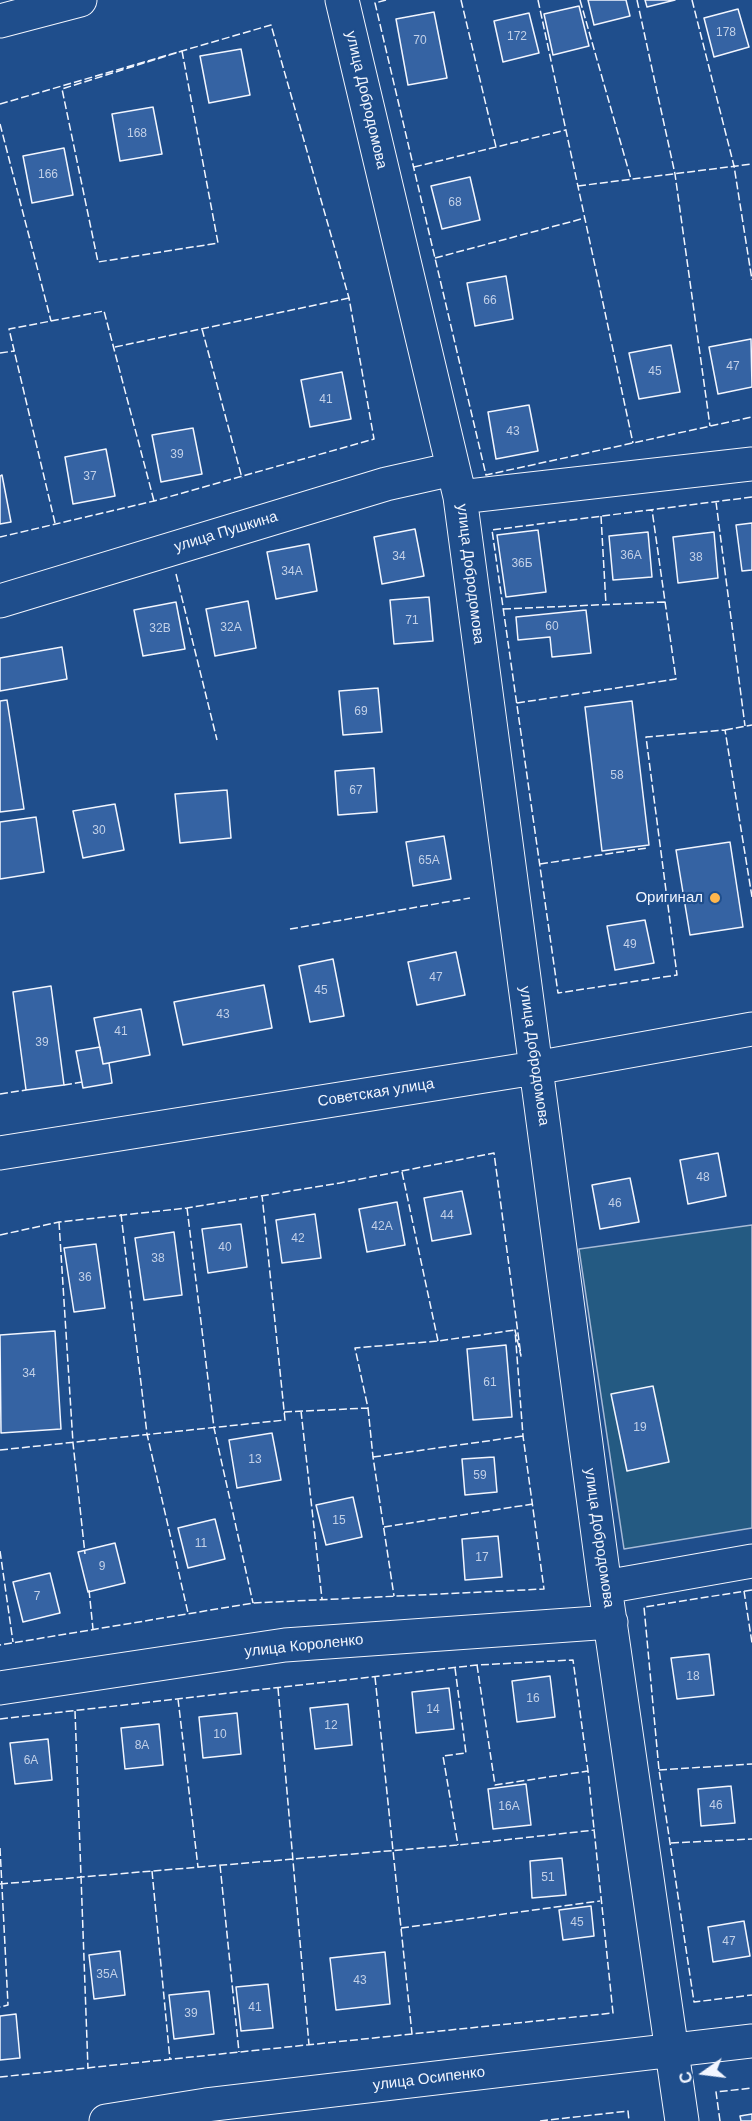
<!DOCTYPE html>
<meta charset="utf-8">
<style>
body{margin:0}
#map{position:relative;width:752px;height:2121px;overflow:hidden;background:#1f4e8c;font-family:Arial,sans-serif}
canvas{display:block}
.north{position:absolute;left:674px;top:2043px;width:60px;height:60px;-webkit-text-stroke:4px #1f4e8c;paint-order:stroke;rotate:256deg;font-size:16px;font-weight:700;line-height:24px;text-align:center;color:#f2f6ff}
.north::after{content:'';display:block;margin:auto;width:21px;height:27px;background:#f2f6ff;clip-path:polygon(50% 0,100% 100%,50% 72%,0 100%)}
</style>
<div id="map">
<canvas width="752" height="2121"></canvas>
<div class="north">С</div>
</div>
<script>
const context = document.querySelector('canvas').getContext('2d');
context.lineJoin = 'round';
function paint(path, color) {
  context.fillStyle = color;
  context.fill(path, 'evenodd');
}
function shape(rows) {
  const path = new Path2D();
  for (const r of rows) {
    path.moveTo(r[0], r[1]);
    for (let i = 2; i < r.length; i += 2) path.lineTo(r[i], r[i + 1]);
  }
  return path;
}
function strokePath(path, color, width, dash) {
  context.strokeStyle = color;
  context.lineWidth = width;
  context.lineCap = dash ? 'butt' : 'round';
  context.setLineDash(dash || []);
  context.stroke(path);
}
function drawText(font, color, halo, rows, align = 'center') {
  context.font = font + ' Arial,sans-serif';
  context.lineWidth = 4.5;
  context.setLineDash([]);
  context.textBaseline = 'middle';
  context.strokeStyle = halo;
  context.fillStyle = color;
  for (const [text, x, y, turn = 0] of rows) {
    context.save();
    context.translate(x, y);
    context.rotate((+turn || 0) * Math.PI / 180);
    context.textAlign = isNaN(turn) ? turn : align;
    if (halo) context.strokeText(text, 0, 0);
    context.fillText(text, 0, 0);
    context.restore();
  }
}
const green = shape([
 [752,1225,752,1528,624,1549,579,1249,752,1225]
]);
const building = shape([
 [588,0,626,0,630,16,594,25,588,0],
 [645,0,675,0,647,7,645,0],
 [579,6,589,46,553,55,544,14,579,6],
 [738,9,749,47,714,57,704,18,738,9],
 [434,12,447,78,408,85,396,19,434,12],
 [529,13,539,53,503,62,494,21,529,13],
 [241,49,250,95,209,103,200,56,241,49],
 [153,107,162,154,120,161,112,114,153,107],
 [64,148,73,195,32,203,23,156,64,148],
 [470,177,480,220,442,229,431,186,470,177],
 [506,276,513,319,475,326,467,283,506,276],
 [751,339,752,387,718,394,709,347,751,339],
 [671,345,680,392,639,399,629,353,671,345],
 [342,372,351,419,310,427,301,380,342,372],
 [529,405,538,451,496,459,488,412,529,405],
 [193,428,202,474,161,482,152,435,193,428],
 [106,449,115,496,73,504,65,457,106,449],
 [2,475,11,522,0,524,0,476,2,475],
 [752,523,752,570,742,571,736,525,752,523],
 [415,529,424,576,382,584,374,537,415,529],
 [538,530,546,592,506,597,497,535,538,530],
 [648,532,652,577,613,580,609,536,648,532],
 [714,532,718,578,678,583,673,537,714,532],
 [309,544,317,591,276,599,267,552,309,544],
 [429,597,433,641,394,644,390,600,429,597],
 [248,601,256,648,215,656,206,609,248,601],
 [176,602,185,649,143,656,134,610,176,602],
 [586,610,591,653,552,657,550,637,518,640,516,617,586,610],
 [62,647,67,679,0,691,0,658,62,647],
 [378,688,382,732,343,735,339,691,378,688],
 [7,700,24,809,0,812,0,701,7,700],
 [632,701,649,845,602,851,585,707,632,701],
 [374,768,377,812,338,815,335,771,374,768],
 [227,790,231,838,180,843,175,794,227,790],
 [115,804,124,850,83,858,73,811,115,804],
 [36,817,44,872,0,879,0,822,36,817],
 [444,836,451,879,413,886,406,842,444,836],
 [730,842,743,927,690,935,676,850,730,842],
 [645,920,654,963,615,970,607,926,645,920],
 [456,952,465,995,417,1005,408,962,456,952],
 [333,959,344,1016,310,1022,299,966,333,959],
 [264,985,272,1028,183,1045,174,1002,264,985],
 [51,986,64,1085,26,1090,13,992,51,986],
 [141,1009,150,1055,103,1064,94,1018,141,1009],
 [100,1047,103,1064,109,1063,112,1083,83,1088,76,1051,100,1047],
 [718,1153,726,1196,688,1204,680,1160,718,1153],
 [630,1178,639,1222,600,1229,592,1185,630,1178],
 [462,1191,471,1234,432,1241,424,1198,462,1191],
 [397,1202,405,1245,367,1252,359,1209,397,1202],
 [315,1214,321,1258,282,1263,276,1220,315,1214],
 [241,1224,247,1267,208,1273,202,1229,241,1224],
 [174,1232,182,1295,144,1300,135,1238,174,1232],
 [96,1244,105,1308,74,1312,64,1248,96,1244],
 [55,1331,61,1429,1,1433,0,1335,55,1331],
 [506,1345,512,1417,473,1420,467,1349,506,1345],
 [653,1386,669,1462,627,1471,611,1394,653,1386],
 [272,1433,281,1480,237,1488,229,1440,272,1433],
 [494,1457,497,1492,465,1495,462,1459,494,1457],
 [353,1497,362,1537,326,1545,316,1505,353,1497],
 [215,1519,225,1559,188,1568,178,1528,215,1519],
 [498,1536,502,1577,465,1580,462,1539,498,1536],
 [115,1543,125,1583,88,1592,78,1552,115,1543],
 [50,1573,60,1613,23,1622,13,1582,50,1573],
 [709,1654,714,1695,677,1699,671,1658,709,1654],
 [550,1676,555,1717,517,1722,512,1681,550,1676],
 [449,1688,454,1729,416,1733,412,1692,449,1688],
 [348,1704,352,1745,315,1749,310,1708,348,1704],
 [237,1713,241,1754,203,1758,199,1717,237,1713],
 [159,1724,163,1765,125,1769,121,1728,159,1724],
 [48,1739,52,1780,15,1784,10,1743,48,1739],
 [526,1784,531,1825,493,1829,488,1789,526,1784],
 [731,1786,735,1823,701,1826,698,1789,731,1786],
 [562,1858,566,1895,532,1898,530,1861,562,1858],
 [591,1906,594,1936,563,1940,559,1910,591,1906],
 [744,1921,750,1956,713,1962,708,1927,744,1921],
 [120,1951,125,1995,94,1999,89,1955,120,1951],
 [385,1952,390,2004,336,2010,330,1958,385,1952],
 [268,1984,273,2028,241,2031,236,1987,268,1984],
 [209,1991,214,2034,174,2039,169,1995,209,1991],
 [16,2014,20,2058,0,2060,0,2016,16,2014],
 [752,2114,752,2121,741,2121,740,2116,752,2114]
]);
const minor = shape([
 [342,0,460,497,605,1587,682,2121],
 [460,497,752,464],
 [0,601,386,484,453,469],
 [0,1153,535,1068,752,1029],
 [605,1587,752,1561],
 [0,1688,285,1645,611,1622],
 [106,2121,206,2105,752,2041]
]);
const major = shape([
 [0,21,80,0]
]);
const fence = shape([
 [386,0,375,3,486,475,752,417],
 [461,0,496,147],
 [538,0,633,443],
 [580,0,631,179],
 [637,0,675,174,710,426],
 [692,0,734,166,752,280],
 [182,51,218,243,98,262,62,89,182,51],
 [0,104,271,25,349,298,374,439,154,501,0,537],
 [0,124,51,321],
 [414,167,566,130],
 [578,186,752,164],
 [435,258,585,218],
 [202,329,242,478],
 [115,347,349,298],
 [0,353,14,351],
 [752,497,492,530,558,993,677,975,646,737,725,730,752,897],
 [716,502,745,726],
 [601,516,606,605],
 [55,523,9,329,104,311,154,501],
 [176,574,217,740],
 [503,609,665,602],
 [517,703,676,679,652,510],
 [725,730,752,725],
 [540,864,647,848],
 [290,929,470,898],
 [64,1085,82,1082],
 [0,1094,26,1090],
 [402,1172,438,1341],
 [187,1208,214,1428,253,1603],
 [121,1214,147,1434,188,1613],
 [59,1222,73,1443,85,1554],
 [0,1235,59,1222,187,1208,340,1183,494,1153,521,1356,515,1330,523,1436,544,1589,253,1603,0,1645],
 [368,1408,373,1457,394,1596],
 [301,1411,322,1599],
 [284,1412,368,1408,355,1348,438,1341,515,1330],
 [0,1450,285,1420,262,1195],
 [373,1457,523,1436],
 [384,1527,533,1504],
 [0,1551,13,1642],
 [89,1590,93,1629],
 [752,1590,644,1607,659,1770,694,2002,752,1995],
 [744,1591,752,1643],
 [477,1665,495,1785,588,1771],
 [455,1668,466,1753,443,1756,458,1845],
 [375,1677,412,2034],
 [278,1688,309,2045],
 [178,1699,198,1867],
 [75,1711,88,2069],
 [0,1719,477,1665,573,1660,588,1771,613,2013,0,2077],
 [659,1770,752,1764],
 [671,1843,752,1839],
 [0,1848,8,2005,0,2007],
 [220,1865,239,2052],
 [152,1871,170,2060],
 [0,1884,458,1845,595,1830],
 [401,1928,600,1901],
 [540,2121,628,2111,629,2121],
 [720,2121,716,2092,752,2088]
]);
const markers = [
 [715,898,6,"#ffb74d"]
];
const numberNames = [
 ["178",726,33],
 ["172",517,37],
 ["70",420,41],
 ["168",137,134],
 ["166",48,175],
 ["68",455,203],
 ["66",490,301],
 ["47",733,367],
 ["45",655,372],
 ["41",326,400],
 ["43",513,432],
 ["39",177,455],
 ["37",90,477],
 ["36А",631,556],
 ["34",399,557],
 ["38",696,558],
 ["36Б",522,564],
 ["34А",292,572],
 ["71",412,621],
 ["60",552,627],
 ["32А",231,628],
 ["32В",160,629],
 ["69",361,712],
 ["58",617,776],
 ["67",356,791],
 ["30",99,831],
 ["65А",429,861],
 ["49",630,945],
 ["47",436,978],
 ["45",321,991],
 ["43",223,1015],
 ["41",121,1032],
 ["39",42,1043],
 ["48",703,1178],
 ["46",615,1204],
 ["44",447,1216],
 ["42А",382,1227],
 ["42",298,1239],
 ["40",225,1248],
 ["38",158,1259],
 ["36",85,1278],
 ["34",29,1374],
 ["61",490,1383],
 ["19",640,1428],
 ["13",255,1460],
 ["59",480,1476],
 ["15",339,1521],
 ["11",201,1544],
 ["17",482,1558],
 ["9",102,1567],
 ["7",37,1597],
 ["18",693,1677],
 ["16",533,1699],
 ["14",433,1710],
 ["12",331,1726],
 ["10",220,1735],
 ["8А",142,1746],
 ["6А",31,1761],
 ["46",716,1806],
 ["16А",509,1807],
 ["51",548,1878],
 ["45",577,1923],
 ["47",729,1942],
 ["35А",107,1975],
 ["43",360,1981],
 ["41",255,2008],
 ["39",191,2014]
];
const streetNames = [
 ["улица Добродомова",366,100,77],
 ["улица Пушкина",226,532,-17],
 ["улица Добродомова",470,574,83],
 ["улица Добродомова",534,1056,82],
 ["Советская улица",376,1093,-9],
 ["улица Добродомова",599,1538,82],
 ["улица Короленко",304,1646,-6],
 ["улица Осипенко",429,2079,-7]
];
const poiNames = [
 ["Оригинал",703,898]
];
paint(green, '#245a82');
strokePath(green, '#a8bbd7', 1.5);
paint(building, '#3563a3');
strokePath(building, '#f2f6ff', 1.5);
strokePath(minor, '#f2f6ff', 35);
strokePath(major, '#f2f6ff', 35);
strokePath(minor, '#1f4e8c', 33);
strokePath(major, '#1f4e8c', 33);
strokePath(fence, '#f2f6ff', 1.5, [8, 3]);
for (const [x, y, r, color] of markers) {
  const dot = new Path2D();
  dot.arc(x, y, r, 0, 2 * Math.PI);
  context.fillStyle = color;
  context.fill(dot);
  strokePath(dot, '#1f4e8c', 2);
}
drawText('12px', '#c3d1e8', null, numberNames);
drawText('15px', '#f2f6ff', '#1f4e8c', streetNames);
drawText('15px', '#f2f6ff', '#1f4e8c', poiNames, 'right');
</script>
